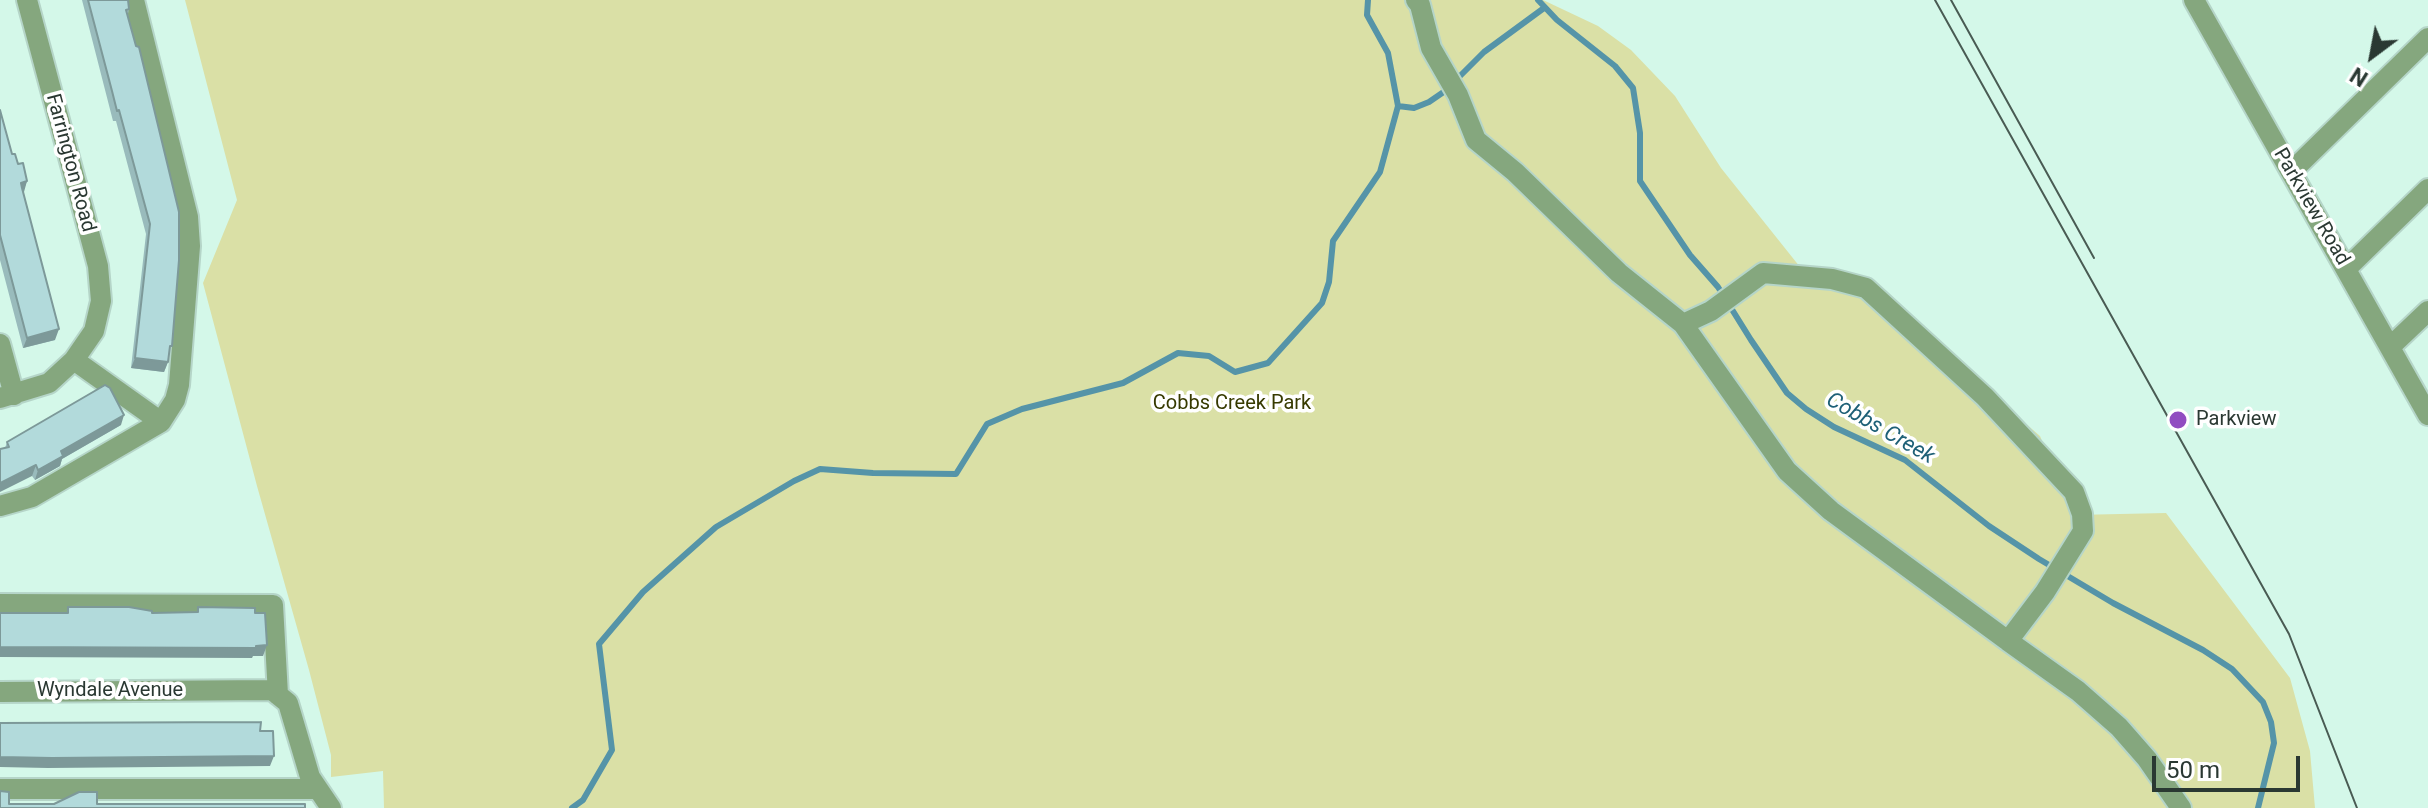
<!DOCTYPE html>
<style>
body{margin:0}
#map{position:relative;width:2428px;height:808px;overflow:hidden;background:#d4f8e9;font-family:Roboto,sans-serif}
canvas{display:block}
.north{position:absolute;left:2332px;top:16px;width:80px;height:80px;-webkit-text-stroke:6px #fff;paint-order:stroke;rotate:212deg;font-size:22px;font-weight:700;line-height:32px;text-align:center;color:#2a3832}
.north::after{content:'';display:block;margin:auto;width:28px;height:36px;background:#2a3832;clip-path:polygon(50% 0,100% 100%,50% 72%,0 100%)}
.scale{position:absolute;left:2152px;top:756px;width:148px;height:36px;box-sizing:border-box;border:4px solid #2a3832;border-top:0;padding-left:10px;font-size:24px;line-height:28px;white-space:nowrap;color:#2a3832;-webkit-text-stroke:6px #fff;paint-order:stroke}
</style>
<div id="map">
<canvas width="2428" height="808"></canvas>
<div class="north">N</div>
<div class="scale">50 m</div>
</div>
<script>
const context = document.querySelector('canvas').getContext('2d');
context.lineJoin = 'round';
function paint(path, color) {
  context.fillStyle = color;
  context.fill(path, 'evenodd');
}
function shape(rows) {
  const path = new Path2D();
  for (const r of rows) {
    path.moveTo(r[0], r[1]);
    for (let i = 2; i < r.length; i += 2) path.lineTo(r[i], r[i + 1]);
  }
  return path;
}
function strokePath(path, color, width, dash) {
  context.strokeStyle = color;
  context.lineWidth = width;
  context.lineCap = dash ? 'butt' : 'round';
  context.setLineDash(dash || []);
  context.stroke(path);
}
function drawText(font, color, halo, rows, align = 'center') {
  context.font = font + ' Roboto,sans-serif';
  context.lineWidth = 7;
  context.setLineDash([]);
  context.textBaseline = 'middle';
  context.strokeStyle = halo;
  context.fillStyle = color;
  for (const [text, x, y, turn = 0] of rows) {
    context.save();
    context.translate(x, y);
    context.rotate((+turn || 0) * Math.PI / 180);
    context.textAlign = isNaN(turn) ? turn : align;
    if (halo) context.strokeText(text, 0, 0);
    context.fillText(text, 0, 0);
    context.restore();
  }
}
const green = shape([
 [185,0,1543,0,1598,26,1631,50,1675,96,1721,168,1800,267,1862,281,2040,436,2074,515,2166,513,2290,678,2310,751,2315,808,384,808,383,771,331,777,331,755,309,670,257,486,203,283,237,200]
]);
const stream = shape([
 [1538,0,1557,20,1615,66,1633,88,1640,133,1640,181,1690,255,1718,287,1751,340,1787,393,1806,409,1834,427,1905,460,1989,526,2039,559,2113,603,2203,650,2232,669,2263,702,2271,722,2274,743,2258,808],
 [1398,106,1414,108,1429,102,1445,91,1484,52,1544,8],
 [572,808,583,800,612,750,599,644,643,592,716,527,794,481,820,469,873,473,956,474,987,424,1022,409,1123,383,1178,353,1209,356,1235,372,1268,363,1322,303,1329,282,1333,241,1380,172,1398,106,1388,53,1367,15,1368,0]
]);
const minor = shape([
 [134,0,188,217,190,246,179,385,175,400,161,422],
 [1416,0,1420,5,1431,48,1458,95,1476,140,1515,172,1619,273,1683,324,1711,311,1763,273,1832,279,1866,288,1985,397,2074,492,2082,514,2083,531,2045,592,2008,641,1831,511,1787,471,1683,324],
 [2194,0,2428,415],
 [2291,172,2428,38],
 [2346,269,2428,189],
 [0,344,14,395],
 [2390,347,2428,311],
 [0,398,49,383,74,360,94,331,101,301,98,266,27,0],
 [0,506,32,497,161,422,74,360],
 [0,604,273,605,278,695],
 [2008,641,2078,691,2119,727,2147,759,2181,808],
 [0,692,272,690,288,703,310,777,331,808],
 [0,789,318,789]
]);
const tram = shape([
 [1935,0,2289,634,2357,808],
 [1951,0,2094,258]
]);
const wall = shape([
 [82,0,128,0,129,9,128,14,169,354,168,362,164,372,131,368,146,234,116,121,113,121],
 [0,110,12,154,27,181,23,192,55,340,23,348,0,260],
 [121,425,62,459,60,466,35,480,32,476,5,448,7,442]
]);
const shadedWall = shape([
 [27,181,24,192,17,193,21,183],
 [59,329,55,340,23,348,27,338],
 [135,358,168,362,164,372,131,368],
 [124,415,121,425,62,459,60,466,35,480,38,470,61,451],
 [36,465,32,476,0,492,0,483],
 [267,645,263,656,253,656,252,658,0,657,0,647],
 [274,756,270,766,48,768,0,767,0,757]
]);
const building = shape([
 [88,0,128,0,129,9,126,10,136,46,139,47,179,212,179,260,172,346,170,346,168,362,135,358,150,224,119,110,117,111,112,91,88,0],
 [0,110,12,154,15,154,18,164,23,163,27,181,21,183,22,188,59,329,27,338,0,235,0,110],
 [105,385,110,388,124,415,61,451,63,456,38,470,36,465,0,483,0,449,9,447,7,442,105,385],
 [68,607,129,607,152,611,152,613,198,612,198,607,255,608,255,613,265,613,267,645,256,646,256,648,0,647,0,613,68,613,68,607],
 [261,722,260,731,273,731,274,756,52,758,0,757,0,723,261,722],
 [0,791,9,792,9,804,54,804,79,792,97,792,97,804,305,804,305,808,0,808,0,791]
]);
const markers = [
 [2178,420,10,"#914dc1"]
];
const streetNames = [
 ["Farrington Road",70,163,75],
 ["Parkview Road",2311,207,60],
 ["Wyndale Avenue",110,691]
];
const parkNames = [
 ["Cobbs Creek Park",1232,404]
];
const poiNames = [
 ["Parkview",2196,420]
];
const waterNames = [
 ["Cobbs Creek",1880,429,30]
];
paint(green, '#dae0a6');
strokePath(stream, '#5594a8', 6);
strokePath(minor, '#b5d5c8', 24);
strokePath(minor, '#85a77e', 20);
strokePath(tram, '#495b53', 2);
paint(wall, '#99bbbc');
paint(shadedWall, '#7d9999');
paint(building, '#b2dadb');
strokePath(building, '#7d9999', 2);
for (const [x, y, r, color] of markers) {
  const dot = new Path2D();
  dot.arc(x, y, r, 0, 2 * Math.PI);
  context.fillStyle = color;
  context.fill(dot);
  strokePath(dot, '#fff', 3);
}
drawText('20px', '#2a3832', '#fff', streetNames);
drawText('20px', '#373a00', '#fff', parkNames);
drawText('20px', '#2a3832', '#fff', poiNames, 'left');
drawText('italic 22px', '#1e6077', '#fff', waterNames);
</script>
